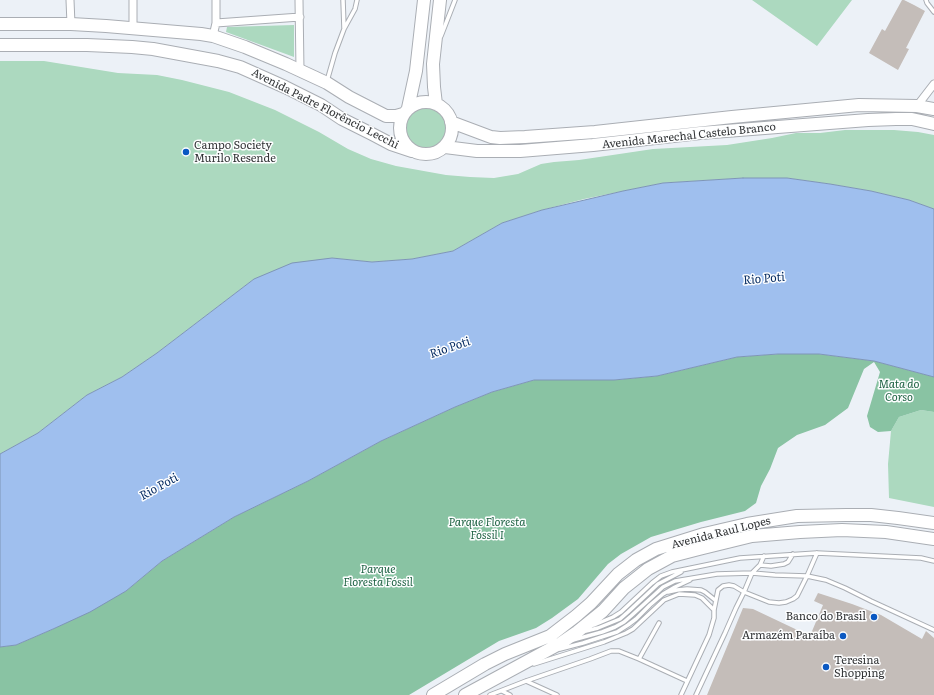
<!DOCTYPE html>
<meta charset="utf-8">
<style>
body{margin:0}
canvas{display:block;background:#ecf1f7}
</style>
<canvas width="934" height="695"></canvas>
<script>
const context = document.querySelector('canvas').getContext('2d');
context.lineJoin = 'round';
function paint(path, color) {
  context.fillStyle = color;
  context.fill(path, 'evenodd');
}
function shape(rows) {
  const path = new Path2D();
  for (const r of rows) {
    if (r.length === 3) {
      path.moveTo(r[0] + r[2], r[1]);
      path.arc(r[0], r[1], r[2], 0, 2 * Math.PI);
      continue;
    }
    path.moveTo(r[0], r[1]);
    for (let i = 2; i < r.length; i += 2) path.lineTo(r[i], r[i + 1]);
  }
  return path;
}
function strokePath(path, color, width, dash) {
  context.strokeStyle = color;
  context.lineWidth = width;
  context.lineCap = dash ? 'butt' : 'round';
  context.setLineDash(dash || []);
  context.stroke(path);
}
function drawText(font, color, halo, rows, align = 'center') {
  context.font = font + ' Literata,serif';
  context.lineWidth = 3;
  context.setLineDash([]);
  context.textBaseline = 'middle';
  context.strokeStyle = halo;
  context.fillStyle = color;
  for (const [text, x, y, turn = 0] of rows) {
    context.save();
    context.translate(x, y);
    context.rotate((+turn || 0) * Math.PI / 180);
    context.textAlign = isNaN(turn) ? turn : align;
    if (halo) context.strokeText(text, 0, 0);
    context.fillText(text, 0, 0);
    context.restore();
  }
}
const green = shape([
 [752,0,852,0,817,46],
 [294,25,294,57,226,32,227,27],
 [0,61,44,61,118,73,157,75,182,80,229,92,275,110,319,132,348,149,371,159,396,166,446,175,470,177,494,178,518,174,541,164,554,162,579,160,653,149,727,145,772,138,796,133,820,133,845,130,894,130,918,132,934,135,934,209,909,200,871,191,830,184,787,178,743,178,663,183,584,199,542,210,502,223,453,251,412,259,372,262,332,258,254,279,157,353,122,377,87,395,38,433,0,454],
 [426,128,21],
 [921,410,934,412,934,507,889,498,888,464,891,431,899,417]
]);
const forest = shape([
 [778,354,819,354,874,361,934,377,934,412,921,410,899,417,891,431,878,432,870,427,867,416,880,372,874,362,864,369,848,408,825,425,797,435,778,448,770,469,761,486,756,503,745,511,701,522,651,537,621,554,608,564,578,599,552,618,536,628,499,641,409,695,0,695,0,647,16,645,53,629,126,591,162,561,234,517,308,481,381,441,455,407,492,392,534,380,614,380,657,376,737,357]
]);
const water = shape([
 [743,178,787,178,830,184,871,191,909,200,934,209,934,377,874,361,819,354,778,354,737,357,657,376,614,380,534,380,492,392,455,407,381,441,308,481,234,517,162,561,126,591,90,612,53,629,16,645,0,647,0,454,38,433,87,395,122,377,157,353,254,279,292,263,332,258,372,262,412,259,453,251,502,223,542,210,623,191,663,183,743,178]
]);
const building = shape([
 [902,0,904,0,914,5,925,11,906,48,909,49,898,70,869,53,882,29,885,31],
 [818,593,852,604,881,615,922,639,926,631,934,638,934,695,707,695,743,608,753,609,810,636,823,605,814,601]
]);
const service = shape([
 [343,0,344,28],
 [926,0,927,3,934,12],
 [441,36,455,0],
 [327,81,335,53,344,29,355,9,357,0],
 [760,565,771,566,784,564,788,562,793,554],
 [668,592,677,590,687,589,701,590,705,592,715,600],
 [594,625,613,617,621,612,652,583,661,576,672,572,740,558,817,553,921,558,934,561],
 [586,631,598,628,620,619,628,612,658,584,681,572],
 [573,640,602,632,615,627,624,622,631,616,663,587,675,581,717,574,752,573,775,575,807,576,826,580,845,588,871,601,934,630],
 [560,649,583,643,617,632,628,625,636,619,650,605,663,594,675,587,690,580],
 [639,659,659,623],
 [534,664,604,642,626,633,633,629,664,600,679,594,695,595,702,598,714,610],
 [526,681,557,695],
 [502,691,510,695],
 [490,695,526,681,590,659,611,651,619,651,639,659,687,681],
 [681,695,709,635,714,618,714,610,718,590,723,586,729,585,734,586,744,592,769,602,779,603,786,602,793,599,797,596,807,576,817,553],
 [696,695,725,633,736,608,744,592,752,573,760,565,764,556]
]);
const minor = shape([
 [70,0,71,24],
 [216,0,216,23],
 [299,0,300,70],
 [133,28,133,0],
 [213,36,216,23,300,17],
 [917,106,934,84]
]);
const primary = shape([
 [0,24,71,24,106,26,201,34,213,36,245,47,286,64,327,83,349,97,386,116,396,116,403,114],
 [0,45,87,45,132,47,153,49,218,61,240,67,285,87,321,105,342,119,372,134,391,144,412,151],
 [426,128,26],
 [436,104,434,87,433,64,440,0],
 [408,108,416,71,424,0],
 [451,122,491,137,500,138,525,137,595,132,732,117,859,105,917,106,934,109],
 [445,147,477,151,520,151,593,145,700,133,868,120,896,119,912,119,934,124],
 [433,695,485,664,505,654,550,636,576,616,591,603,618,574,636,560,656,549,704,534,747,524,797,516,846,515,871,515,898,518,934,523],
 [465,695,561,643,577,632,603,611,624,588,648,569,672,556,699,549,752,536,800,532,842,530,886,532,934,539]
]);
const markers = [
 [186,152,4,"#0a58c2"],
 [874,617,4,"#0a58c2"],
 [843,636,4,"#0a58c2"],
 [826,667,4,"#0a58c2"]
];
const streetNames = [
 ["Avenida Padre Florêncio Lecchi",325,109,27],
 ["Avenida Marechal Castelo Branco",689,136,-6],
 ["Avenida Raul Lopes",721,533,-14]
];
const poiNames = [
 ["Campo Society",194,146],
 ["Murilo Resende",194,159],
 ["Banco do Brasil",866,617,"right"],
 ["Armazém Paraíba",835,636,"right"],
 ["Teresina",834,661],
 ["Shopping",834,674]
];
const parkNames = [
 ["Mata do",899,385],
 ["Corso",899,398],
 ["Parque Floresta",487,523],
 ["Fóssil I",487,536],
 ["Parque",378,570],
 ["Floresta Fóssil",378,583]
];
const waterNames = [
 ["Rio Poti",764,279,-5],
 ["Rio Poti",450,348,-19],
 ["Rio Poti",159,487,-29]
];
paint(green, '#acd9bf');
paint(forest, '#89c3a3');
paint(water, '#9fbfee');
strokePath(water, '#7e95b6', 1);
paint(building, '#c4bdb9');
strokePath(service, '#aaaeb4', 5.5);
strokePath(minor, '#aaaeb4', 9);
strokePath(primary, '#aaaeb4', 14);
strokePath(service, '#fff', 3.5);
strokePath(minor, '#fff', 7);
strokePath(primary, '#fff', 12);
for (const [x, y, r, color] of markers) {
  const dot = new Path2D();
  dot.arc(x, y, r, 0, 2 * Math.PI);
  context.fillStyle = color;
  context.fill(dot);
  strokePath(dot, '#fdfeff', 1.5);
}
drawText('11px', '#313335', '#fdfeff', streetNames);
drawText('11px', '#313335', '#fdfeff', poiNames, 'left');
drawText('italic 11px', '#1f6344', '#fdfeff', parkNames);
drawText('italic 12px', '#032960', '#fdfeff', waterNames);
</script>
